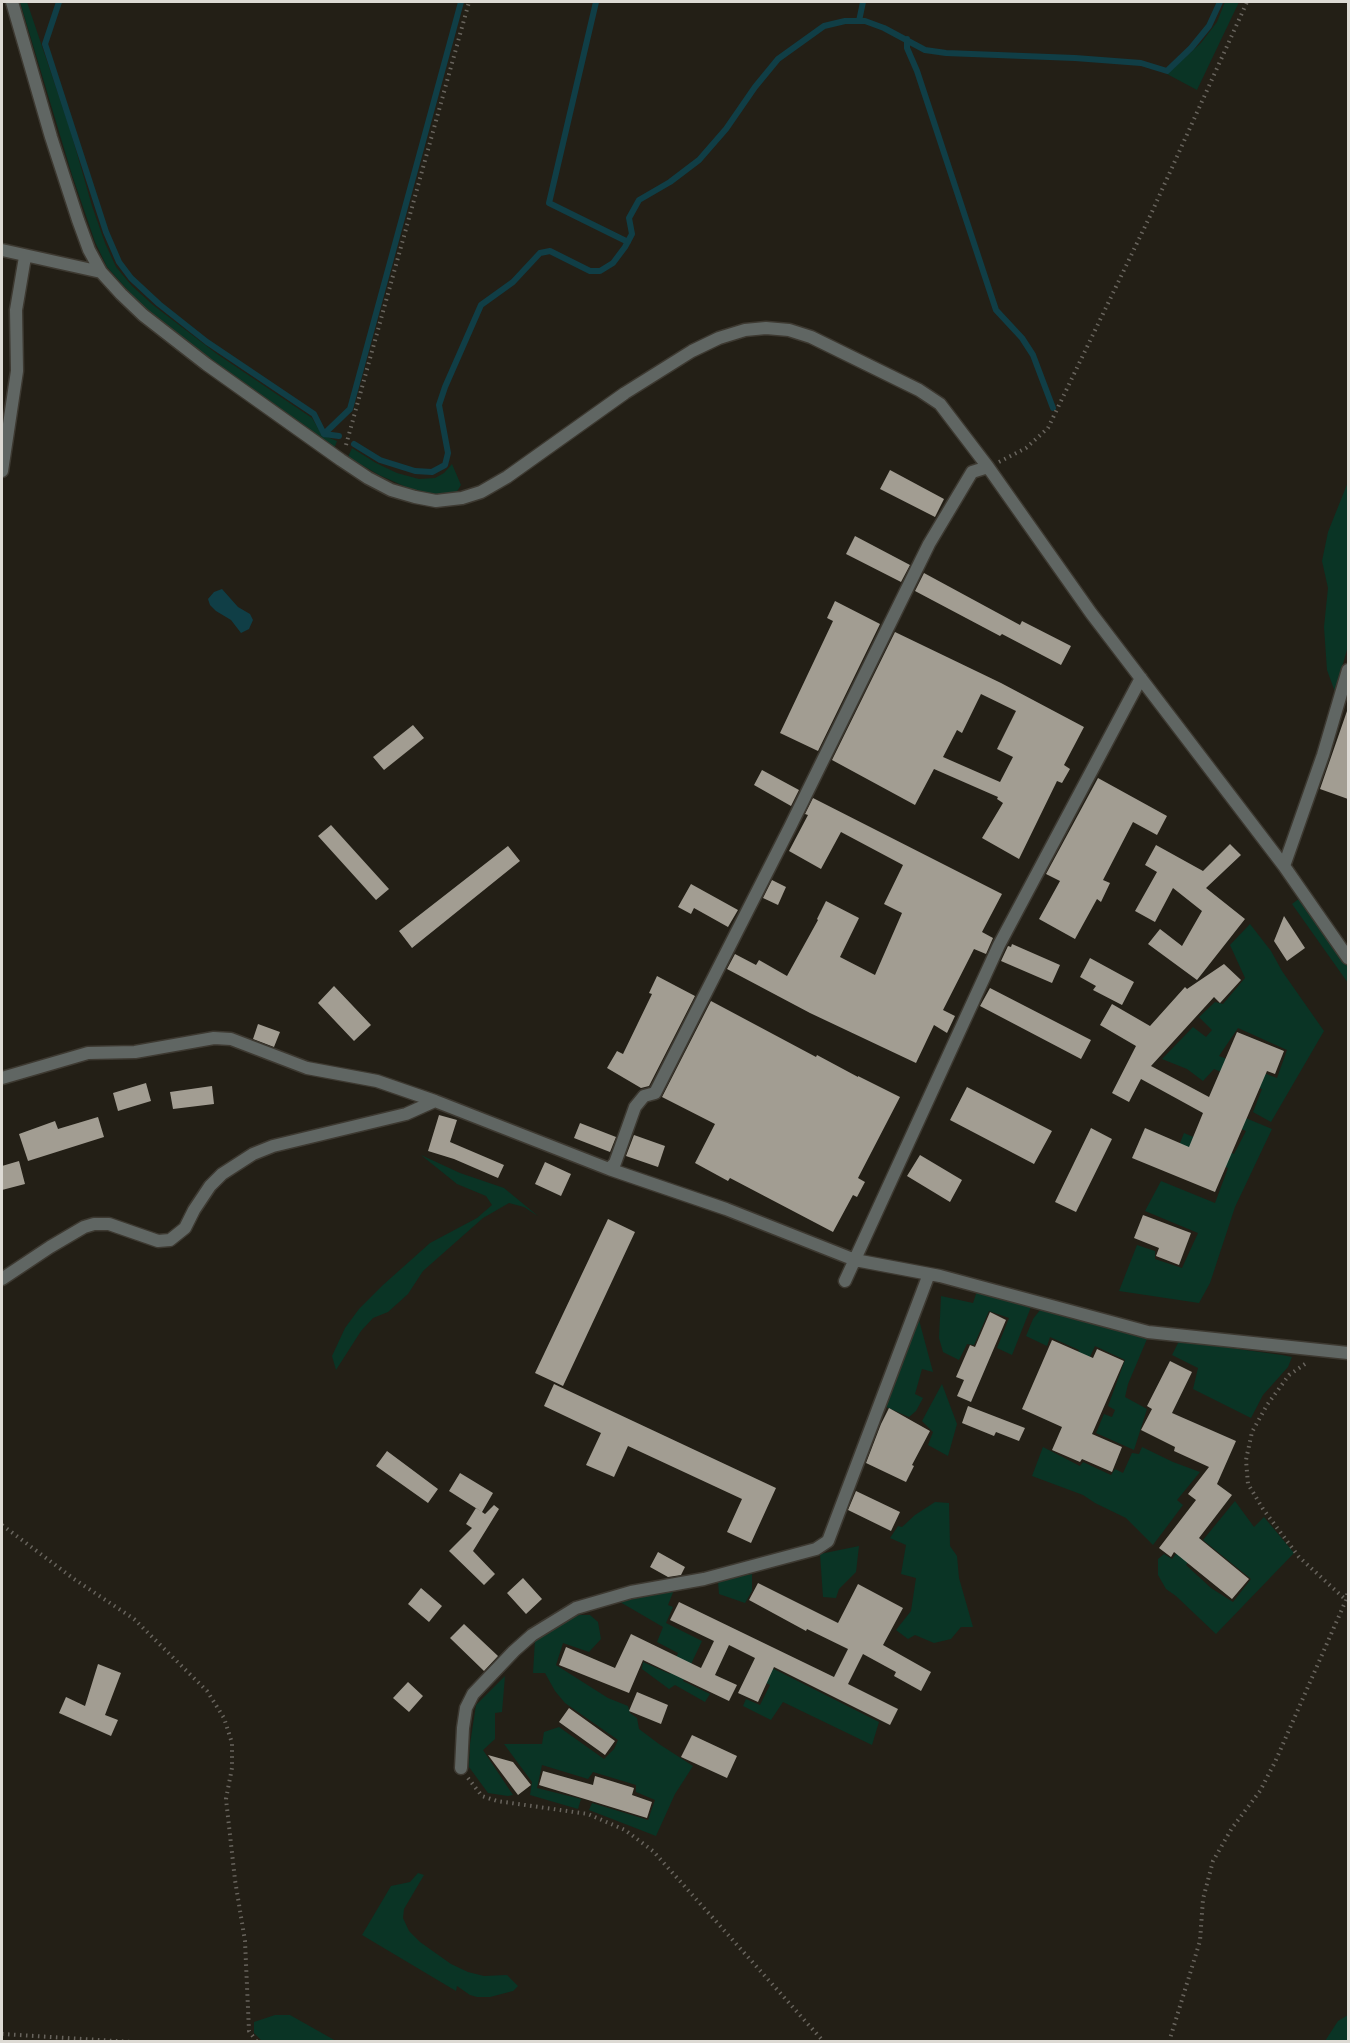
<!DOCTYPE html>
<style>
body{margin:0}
#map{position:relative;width:1350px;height:2043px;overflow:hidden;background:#231f16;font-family:"Asap Condensed",sans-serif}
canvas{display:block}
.frame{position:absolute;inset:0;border:3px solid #dddad4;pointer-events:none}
</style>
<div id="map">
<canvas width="1350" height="2043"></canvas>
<div class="frame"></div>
</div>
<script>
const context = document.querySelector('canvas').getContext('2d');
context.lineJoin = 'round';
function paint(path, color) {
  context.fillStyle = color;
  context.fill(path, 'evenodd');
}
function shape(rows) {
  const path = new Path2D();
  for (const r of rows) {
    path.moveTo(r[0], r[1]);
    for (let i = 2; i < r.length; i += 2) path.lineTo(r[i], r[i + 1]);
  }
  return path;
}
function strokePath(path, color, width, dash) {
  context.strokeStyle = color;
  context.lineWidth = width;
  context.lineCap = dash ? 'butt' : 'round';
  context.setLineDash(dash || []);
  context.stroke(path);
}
const green = shape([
 [20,2,27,2,70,129,92,206,105,243,116,267,132,286,153,305,217,354,312,418,322,435,337,441,334,449,206,356,141,305,107,267,95,242,72,175],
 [1225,2,1239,2,1197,90,1167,74,1201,43,1217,22],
 [352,448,376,463,397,473,419,479,435,478,444,473,452,464,461,485,456,493,434,495,415,491,379,475,348,457],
 [1348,482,1348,646,1335,692,1327,670,1324,627,1328,588,1322,561,1328,532],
 [1300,898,1348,967,1348,983,1292,904],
 [1250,924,1271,951,1282,971,1324,1031,1271,1122,1253,1112,1262,1089,1214,1069,1203,1081,1187,1069,1162,1059,1193,1027,1206,1037,1212,1030,1199,1017,1215,1002,1223,1004,1245,978,1230,945],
 [1238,1028,1287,1050,1277,1078,1219,1056],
 [1205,1101,1272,1129,1235,1207,1210,1283,1199,1303,1119,1291,1137,1245,1155,1251,1155,1259,1182,1268,1198,1233,1145,1211,1161,1181,1215,1203,1228,1168,1178,1148,1184,1133,1234,1154,1246,1131,1198,1109],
 [421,1155,460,1173,504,1188,538,1216,524,1207,509,1203,483,1218,423,1271,408,1294,388,1312,373,1318,361,1331,336,1370,332,1356,345,1328,359,1309,383,1285,430,1243,477,1218,492,1205,486,1196,457,1184],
 [977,1291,1031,1307,1012,1355,997,1348,1009,1318,989,1311,974,1345,967,1344,959,1360,943,1352,939,1338,941,1296,973,1303],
 [1040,1310,1079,1318,1147,1339,1128,1384,1125,1397,1147,1409,1134,1450,1096,1433,1104,1414,1112,1417,1115,1410,1108,1406,1125,1360,1095,1346,1089,1359,1078,1353,1079,1350,1050,1337,1047,1346,1026,1336,1033,1319],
 [919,1320,933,1372,922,1369,915,1394,923,1398,916,1411,909,1417,884,1406],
 [1179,1341,1282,1355,1292,1357,1288,1367,1263,1395,1251,1418,1193,1389,1198,1368,1172,1355],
 [942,1384,957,1424,948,1456,928,1445,933,1432,922,1421],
 [1043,1447,1080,1466,1083,1462,1111,1475,1115,1469,1123,1473,1132,1453,1139,1454,1142,1447,1173,1462,1200,1472,1177,1500,1183,1505,1153,1545,1126,1518,1095,1503,1083,1495,1032,1476],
 [1235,1501,1254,1527,1264,1517,1294,1553,1216,1634,1176,1596,1166,1589,1158,1575,1158,1559,1164,1554,1172,1559,1183,1545,1194,1553,1186,1565,1211,1588,1233,1602,1251,1579,1203,1540],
 [935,1502,949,1503,950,1546,957,1556,959,1578,973,1627,961,1627,951,1639,934,1643,915,1635,908,1639,896,1630,911,1611,916,1578,901,1574,906,1545,890,1538,898,1526,902,1527,915,1515],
 [859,1546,856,1572,839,1589,836,1598,823,1597,820,1554],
 [752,1574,752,1591,745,1603,719,1594,718,1581],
 [674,1590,668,1605,673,1607,666,1623,702,1641,683,1681,710,1694,705,1702,675,1685,669,1689,642,1669,643,1662,670,1674,678,1653,657,1642,663,1627,620,1602],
 [579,1615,590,1615,598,1622,601,1639,589,1652,563,1643,556,1665,608,1698,628,1706,630,1713,637,1718,639,1729,659,1744,693,1766,675,1794,656,1836,589,1810,592,1803,648,1820,655,1800,636,1792,636,1785,593,1772,588,1779,542,1765,537,1788,581,1799,578,1809,530,1795,532,1782,504,1744,542,1744,544,1732,559,1727,604,1759,614,1749,618,1740,565,1703,555,1691,545,1673,533,1673,535,1640,561,1623],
 [756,1660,879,1722,872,1745,783,1702,771,1720,743,1706,746,1699,760,1705,770,1685,750,1674],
 [505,1676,502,1712,495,1713,495,1739,483,1750,513,1795,508,1796,488,1793,469,1767,470,1744,476,1705],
 [418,1873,424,1875,404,1909,403,1918,409,1931,420,1942,451,1964,468,1972,484,1976,507,1975,518,1986,513,1991,490,1997,477,1997,470,1995,457,1986,456,1991,362,1935,391,1886,410,1882],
 [275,2015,290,2015,336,2041,262,2041,254,2033,254,2022],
 [1348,2015,1348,2041,1325,2041,1338,2021]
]);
const water = shape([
 [222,589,238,607,250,614,253,620,249,629,241,633,231,620,216,611,210,605,208,599,214,592]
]);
const stream = shape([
 [59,2,45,44,106,232,119,262,131,278,159,304,207,342,314,414,324,434],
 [596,2,549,203,628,242],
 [859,21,863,2],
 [907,39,907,48,917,71,996,310,1022,338,1033,355,1053,408],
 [324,434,350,409,461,2],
 [324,434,339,436],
 [354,444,380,460,415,471,432,472,445,465,448,453,439,405,445,387,481,305,513,282,540,253,550,251,590,271,600,271,613,263,625,247,632,234,629,218,639,200,670,182,699,160,726,129,755,87,778,59,824,26,845,21,865,21,884,28,925,50,946,53,1075,58,1141,63,1167,71,1191,48,1209,26,1220,2]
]);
const building = shape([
 [890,470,944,499,935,517,880,489],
 [855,536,910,565,901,582,846,554],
 [924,573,1020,625,1022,621,1071,646,1061,665,1002,634,1000,636,915,591],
 [835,601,880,624,818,751,780,733,833,621,827,618],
 [895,632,1001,683,1084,727,1064,765,1070,769,1062,783,1057,781,1019,859,982,838,1003,803,997,799,998,797,934,769,915,805,832,760],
 [981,694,1016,711,997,749,1013,757,1000,782,943,757,957,730,962,733],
 [1347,711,1348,711,1348,799,1320,789],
 [413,725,424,738,384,770,373,757],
 [762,770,799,790,791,806,754,785],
 [1098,778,1167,816,1157,835,1133,822,1103,880,1110,883,1101,902,1097,899,1075,939,1039,919,1060,881,1046,874],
 [813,798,1002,894,982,932,993,938,986,954,974,949,943,1010,955,1016,947,1033,934,1025,916,1063,810,1013,727,969,735,954,756,965,759,960,787,976,818,920,817,919,826,901,859,918,840,957,875,975,902,913,884,904,903,865,841,832,821,869,789,851,808,815,805,814],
 [331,825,389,889,376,900,318,836],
 [1230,844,1241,855,1206,888,1245,919,1197,980,1148,944,1160,929,1182,946,1202,911,1173,888,1155,922,1135,911,1157,872,1145,865,1156,845,1203,871],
 [508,846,520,861,412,948,399,931],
 [772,880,786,887,778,905,763,898],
 [691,884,738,910,728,927,694,908,691,914,678,907],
 [1284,916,1305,948,1287,961,1274,941],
 [1012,944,1060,965,1052,983,1001,961,1008,946,1011,947],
 [1090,958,1134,982,1122,1005,1093,990,1096,986,1080,977],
 [1224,964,1241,980,1220,1003,1214,997,1151,1066,1209,1097,1237,1032,1284,1051,1275,1074,1267,1071,1215,1192,1132,1158,1145,1128,1189,1147,1203,1113,1141,1079,1129,1102,1112,1093,1136,1046,1100,1025,1112,1004,1150,1026,1185,987,1187,989],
 [657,976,695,996,649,1086,641,1088,607,1068,617,1051,623,1054,652,994,649,993],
 [334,986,371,1025,354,1041,318,1003],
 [990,988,1091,1040,1081,1059,980,1006],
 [711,1001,816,1057,817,1055,858,1077,858,1076,900,1097,858,1178,865,1182,857,1197,853,1195,833,1232,730,1178,728,1181,695,1163,715,1124,662,1097],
 [258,1024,280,1032,274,1047,253,1039],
 [146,1083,151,1101,118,1111,113,1093],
 [212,1086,214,1104,173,1109,170,1092],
 [967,1087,1052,1131,1034,1164,950,1120],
 [439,1115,457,1120,450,1142,504,1165,498,1178,454,1159,428,1151],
 [98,1117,104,1137,28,1161,19,1134,55,1121,58,1129],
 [580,1123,616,1137,610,1152,574,1138],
 [1091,1128,1112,1139,1076,1212,1055,1202],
 [634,1135,665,1146,658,1167,626,1156],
 [920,1155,962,1180,950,1202,907,1176],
 [19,1161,25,1184,2,1190,2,1166],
 [545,1162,571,1174,561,1196,535,1184],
 [1143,1215,1191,1233,1179,1265,1156,1256,1159,1248,1134,1238],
 [608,1219,635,1232,563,1386,535,1373],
 [990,1312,1006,1320,971,1402,957,1396,964,1380,956,1377,970,1345,975,1347],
 [1052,1340,1093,1358,1097,1349,1124,1361,1092,1434,1122,1447,1112,1472,1082,1459,1080,1462,1052,1450,1062,1427,1022,1409],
 [1170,1361,1192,1372,1172,1413,1236,1441,1217,1484,1232,1495,1199,1538,1249,1579,1232,1599,1174,1552,1171,1557,1159,1548,1196,1500,1188,1494,1209,1467,1174,1451,1175,1447,1141,1430,1152,1409,1147,1406],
 [554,1384,776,1488,751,1543,727,1532,742,1499,628,1446,614,1477,586,1465,601,1433,544,1406],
 [968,1406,1025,1428,1019,1441,996,1432,994,1436,962,1423],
 [889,1408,930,1431,912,1465,914,1466,906,1482,866,1463,881,1424],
 [387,1451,438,1489,428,1503,376,1466],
 [460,1473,493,1493,482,1512,449,1491],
 [856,1491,900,1512,891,1531,848,1510],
 [494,1505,499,1509,473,1551,495,1574,484,1585,449,1551,472,1528,466,1524,476,1508,485,1514],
 [658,1552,685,1567,681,1575,668,1577,650,1567],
 [523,1578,542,1599,526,1614,507,1593],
 [758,1583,838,1623,858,1584,903,1608,883,1645,931,1672,921,1691,894,1676,896,1672,863,1654,848,1684,898,1709,890,1725,774,1667,758,1702,738,1693,755,1658,729,1645,715,1675,737,1685,729,1701,643,1660,629,1693,559,1665,566,1647,615,1668,631,1634,701,1668,714,1641,670,1620,679,1602,834,1677,848,1649,807,1629,806,1631,749,1600],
 [421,1588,442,1606,429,1622,408,1604],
 [464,1624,498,1656,484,1671,450,1638],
 [98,1664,121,1673,105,1715,118,1720,111,1736,59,1713,66,1697,85,1706],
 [408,1682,423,1696,409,1712,393,1698],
 [637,1692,668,1705,661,1724,629,1711],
 [569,1708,615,1741,605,1755,559,1722],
 [692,1735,737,1756,727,1778,681,1757],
 [488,1755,513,1762,531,1785,518,1795],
 [543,1771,593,1785,595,1776,634,1788,632,1795,652,1802,647,1818,539,1785]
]);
const path = shape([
 [346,445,469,2],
 [999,462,1026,448,1048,428,1151,214,1247,2],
 [1305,1364,1289,1375,1267,1405,1252,1432,1246,1460,1248,1484,1263,1509,1299,1557,1346,1600],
 [2,1525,74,1579,134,1619,207,1691,224,1718,232,1743,232,1768,226,1799,235,1880,245,1941,249,2031,257,2042],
 [468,1778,482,1796,497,1801,588,1814,625,1830,653,1851,824,2042],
 [2,2034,132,2042],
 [1169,2042,1200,1941,1203,1899,1213,1861,1232,1828,1260,1791,1275,1762,1346,1600,1348,1591]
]);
const minor = shape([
 [12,2,51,137,78,220,89,250,101,272,121,294,143,315,206,364,341,460,368,478,391,490,415,497,436,501,462,498,481,492,507,477,625,393,692,351,719,338,745,330,766,328,789,330,811,337,919,390,940,404,988,467,1091,613,1284,866,1348,958],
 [2,250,101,272],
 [2,471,17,371,16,310,25,257],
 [1284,866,1323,755,1348,670],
 [2,1078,88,1053,135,1052,214,1038,231,1039,307,1068,377,1081,435,1101],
 [609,1169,615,1163,635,1107,644,1096,655,1093,790,827,929,544,972,472,988,467],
 [2,1279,50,1247,84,1227,94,1224,109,1224,158,1241,170,1240,185,1228,194,1210,210,1186,222,1174,253,1154,273,1146,406,1114,435,1101,609,1169,726,1209,855,1260,940,1276,1148,1332,1348,1353],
 [845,1281,999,945,1141,678],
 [461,1768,463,1728,466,1708,473,1694,514,1651,532,1635,576,1608,631,1592,704,1579,816,1549,828,1541,929,1274]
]);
paint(green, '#0a3425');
paint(water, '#103e46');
strokePath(stream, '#103e46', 6);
paint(building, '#a29d92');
strokePath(minor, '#3d3931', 15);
strokePath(path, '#68645d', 4, [1.5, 4.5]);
strokePath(minor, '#606663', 12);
</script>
